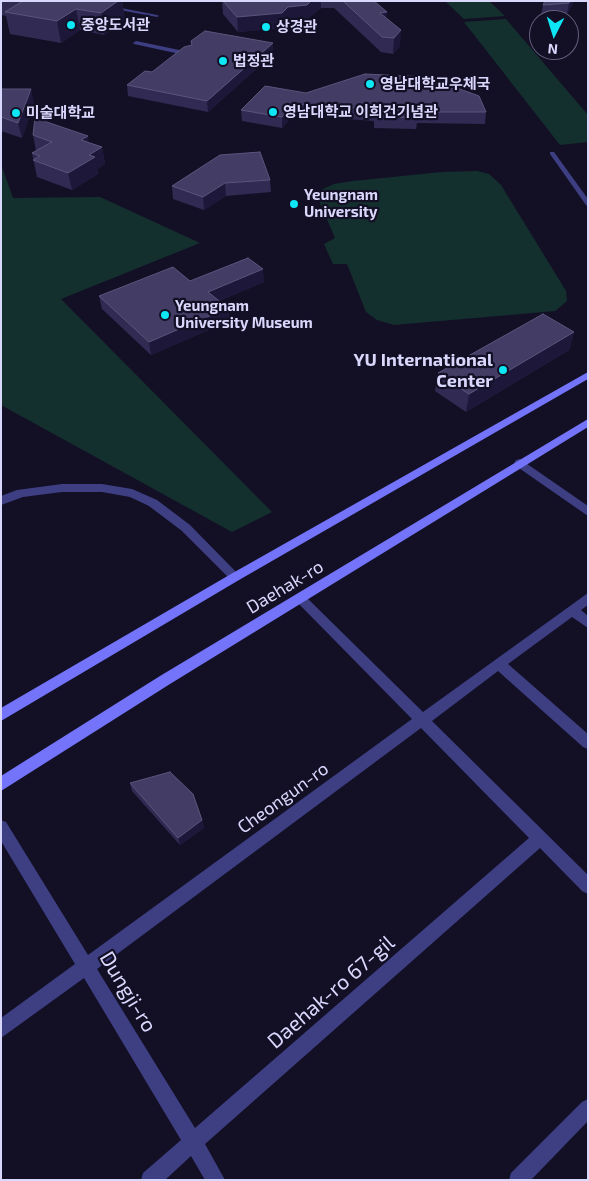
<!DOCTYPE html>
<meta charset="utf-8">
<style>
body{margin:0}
#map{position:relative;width:589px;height:1181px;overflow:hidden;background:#131026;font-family:"Exo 2",sans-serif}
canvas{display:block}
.frame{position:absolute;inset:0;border:2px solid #dad7fd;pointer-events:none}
.north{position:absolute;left:529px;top:10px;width:50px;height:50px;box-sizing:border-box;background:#131026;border:1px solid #63607c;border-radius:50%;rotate:185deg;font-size:14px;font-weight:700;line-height:20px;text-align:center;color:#dad7fd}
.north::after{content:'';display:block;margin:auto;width:18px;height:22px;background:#0ce6f5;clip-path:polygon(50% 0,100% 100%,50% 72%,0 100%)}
</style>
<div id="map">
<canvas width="589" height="1181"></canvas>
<div class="frame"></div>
<div class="north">N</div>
</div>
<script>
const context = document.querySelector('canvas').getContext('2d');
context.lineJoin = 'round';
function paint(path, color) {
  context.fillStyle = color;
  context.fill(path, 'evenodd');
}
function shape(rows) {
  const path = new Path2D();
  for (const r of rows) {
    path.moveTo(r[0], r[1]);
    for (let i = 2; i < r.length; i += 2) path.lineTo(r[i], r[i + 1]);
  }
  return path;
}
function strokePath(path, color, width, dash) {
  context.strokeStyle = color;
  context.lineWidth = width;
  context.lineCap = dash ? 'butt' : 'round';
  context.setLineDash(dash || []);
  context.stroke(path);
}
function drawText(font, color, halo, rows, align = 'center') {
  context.font = font + ' "Exo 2","Noto Sans KR",sans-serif';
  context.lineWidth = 4.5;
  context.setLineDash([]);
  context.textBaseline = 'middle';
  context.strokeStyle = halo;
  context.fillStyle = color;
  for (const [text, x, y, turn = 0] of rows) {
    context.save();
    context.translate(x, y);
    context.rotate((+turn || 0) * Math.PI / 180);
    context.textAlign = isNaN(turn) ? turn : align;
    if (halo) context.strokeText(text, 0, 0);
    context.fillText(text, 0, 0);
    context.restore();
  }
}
const green = shape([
 [445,1,489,1,505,16,464,19],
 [506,19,588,115,588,142,560,145,464,22],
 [1,164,13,198,100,197,200,243,61,299,272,512,232,532,1,405],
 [477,171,489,174,501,185,566,291,567,301,555,311,394,325,377,320,366,312,347,264,333,264,324,244,335,238,320,203,319,191,334,184,353,181,442,172]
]);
const pedestrian = shape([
 [111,6,157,15,159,16,157,17,109,8,111,6],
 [136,41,189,52,192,54,189,56,134,44,133,43,136,41],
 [550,152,554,152,588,199,588,206,586,205,550,154,550,152]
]);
const minor = shape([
 [520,459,588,506,588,516,516,466,514,463,516,460,520,459],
 [62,484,102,484,132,489,157,500,190,525,241,577,239,580,231,580,182,531,149,506,130,497,102,492,62,492,23,497,1,505,1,496,17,490,62,484],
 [300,593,304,595,423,712,588,593,588,605,581,610,588,616,588,628,572,617,508,664,588,734,588,749,583,747,498,671,432,721,588,875,588,894,582,891,540,848,205,1144,225,1180,205,1180,191,1156,165,1180,141,1180,143,1173,181,1140,84,978,1,1038,1,1018,75,964,1,841,1,820,6,822,88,955,412,719,296,601,294,598,296,595,300,593],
 [421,728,529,838,195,1128,97,969,421,728],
 [588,1099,588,1121,531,1180,509,1180,511,1173,582,1102,588,1099]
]);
const secondary = shape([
 [588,372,588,379,239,580,1,721,1,708,231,574,588,372],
 [588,419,588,427,170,684,1,791,1,776,160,676,588,419]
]);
const wall = shape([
 [1,1,122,1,125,20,104,35,80,30,61,43,10,34,6,16,1,15],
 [222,1,374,1,400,46,393,54,381,52,334,8,321,8,307,19,288,22,282,28,238,32,223,14],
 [574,1,567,14,541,16,543,5],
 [191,41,273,54,208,112,128,96,127,85,152,72,191,45],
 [1,89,34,103,22,138,1,131],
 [306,93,486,112,485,124,417,123,416,129,374,128,374,121,293,115,282,128,242,121,241,110],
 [33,135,89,143,102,147,105,164,97,169,98,174,72,190,37,177,32,153,36,151],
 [270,180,271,192,226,196,204,210,173,199,172,186],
 [190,281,264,282,219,301,228,308,229,321,151,355,102,309,99,296],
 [574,332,569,350,466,412,435,391,438,373],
 [130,783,202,820,204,828,180,845,132,791]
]);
const shadedWall = shape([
 [118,1,122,1,125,20,104,35,101,13],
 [311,1,321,1,321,8,307,19,288,22,282,28,238,32,237,17,288,7],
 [570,1,574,1,567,14,569,3],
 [76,9,80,30,61,43,57,21],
 [387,12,386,27,380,13],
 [401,30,400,46,393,54,394,38],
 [273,43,273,54,208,112,207,101],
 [31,89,34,103,22,138,18,123],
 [293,104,293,115,282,128,282,117],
 [88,136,90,152,81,140],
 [102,147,105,164,97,169,98,174,72,190,68,173,89,155],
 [225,183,226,196,204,210,203,197],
 [263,269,264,282,209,305,208,292],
 [228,308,229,321,151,355,149,342],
 [574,332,569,350,466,412,469,394],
 [202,820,204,828,180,845,178,838]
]);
const building = shape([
 [23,1,118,1,101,13,76,9,57,21,5,12,23,1],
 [223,1,311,1,307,5,288,7,282,13,237,17,223,1],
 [343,1,374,1,387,12,380,13,401,30,394,38,382,37,343,1],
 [545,1,570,1,569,3,543,5,545,1],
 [205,31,273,43,207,101,127,85,145,71,152,72,184,47,192,45,191,41,205,31],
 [365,74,427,77,479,96,486,112,418,112,417,118,375,116,375,109,293,104,282,117,241,110,265,86,306,93,365,74],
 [1,89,31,89,18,123,1,117,1,89],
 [35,118,88,136,81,140,102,147,89,155,95,157,68,173,33,160,40,156,32,153,52,142,33,135,35,118],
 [260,152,270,180,225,183,203,197,172,186,220,155,260,152],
 [248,258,263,269,208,292,228,308,149,342,99,296,173,267,190,281,248,258],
 [543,314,574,332,469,394,438,373,543,314],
 [170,772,193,794,202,820,178,838,130,783,170,772]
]);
const markers = [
 [71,25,5,"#0ce6f5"],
 [266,27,5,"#0ce6f5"],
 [223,61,5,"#0ce6f5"],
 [370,84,5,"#0ce6f5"],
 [273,112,5,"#0ce6f5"],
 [16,113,5,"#0ce6f5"],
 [294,204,5,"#0ce6f5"],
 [165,315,5,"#0ce6f5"],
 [503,370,5,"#0ce6f5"]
];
const farPoinames = [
 ["중앙도서관",81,25],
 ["상경관",276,27],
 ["법정관",233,61],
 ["영남대학교우체국",380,84],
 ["영남대학교 이희건기념관",283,112],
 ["미술대학교",26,113],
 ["Yeungnam",304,195],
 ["University",304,212],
 ["Yeungnam",175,306],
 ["University Museum",175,323]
];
const poiNames = [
 ["YU International",493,360],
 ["Center",493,381]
];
const streetNames = [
 ["Daehak-ro",285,587,-31],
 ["Cheongun-ro",283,798,-36]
];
const nearStreetnames = [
 ["Dungji-ro",128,992,59],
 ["Daehak-ro 67-gil",331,992,-41]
];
paint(green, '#14302e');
paint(pedestrian, '#3e3e83');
paint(minor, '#3e3e83');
paint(secondary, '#7374f9');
paint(wall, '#312a53');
paint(shadedWall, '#1d1839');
paint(building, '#433d65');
strokePath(building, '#5b557d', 1);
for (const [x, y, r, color] of markers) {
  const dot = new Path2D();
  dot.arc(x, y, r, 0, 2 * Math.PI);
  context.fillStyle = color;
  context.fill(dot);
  strokePath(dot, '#131026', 2);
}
drawText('bold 15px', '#dad7fd', '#131026', farPoinames, 'left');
drawText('bold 18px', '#dad7fd', '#131026', poiNames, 'right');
drawText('18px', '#dad7fd', '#131026', streetNames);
drawText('21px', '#dad7fd', '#131026', nearStreetnames);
</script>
